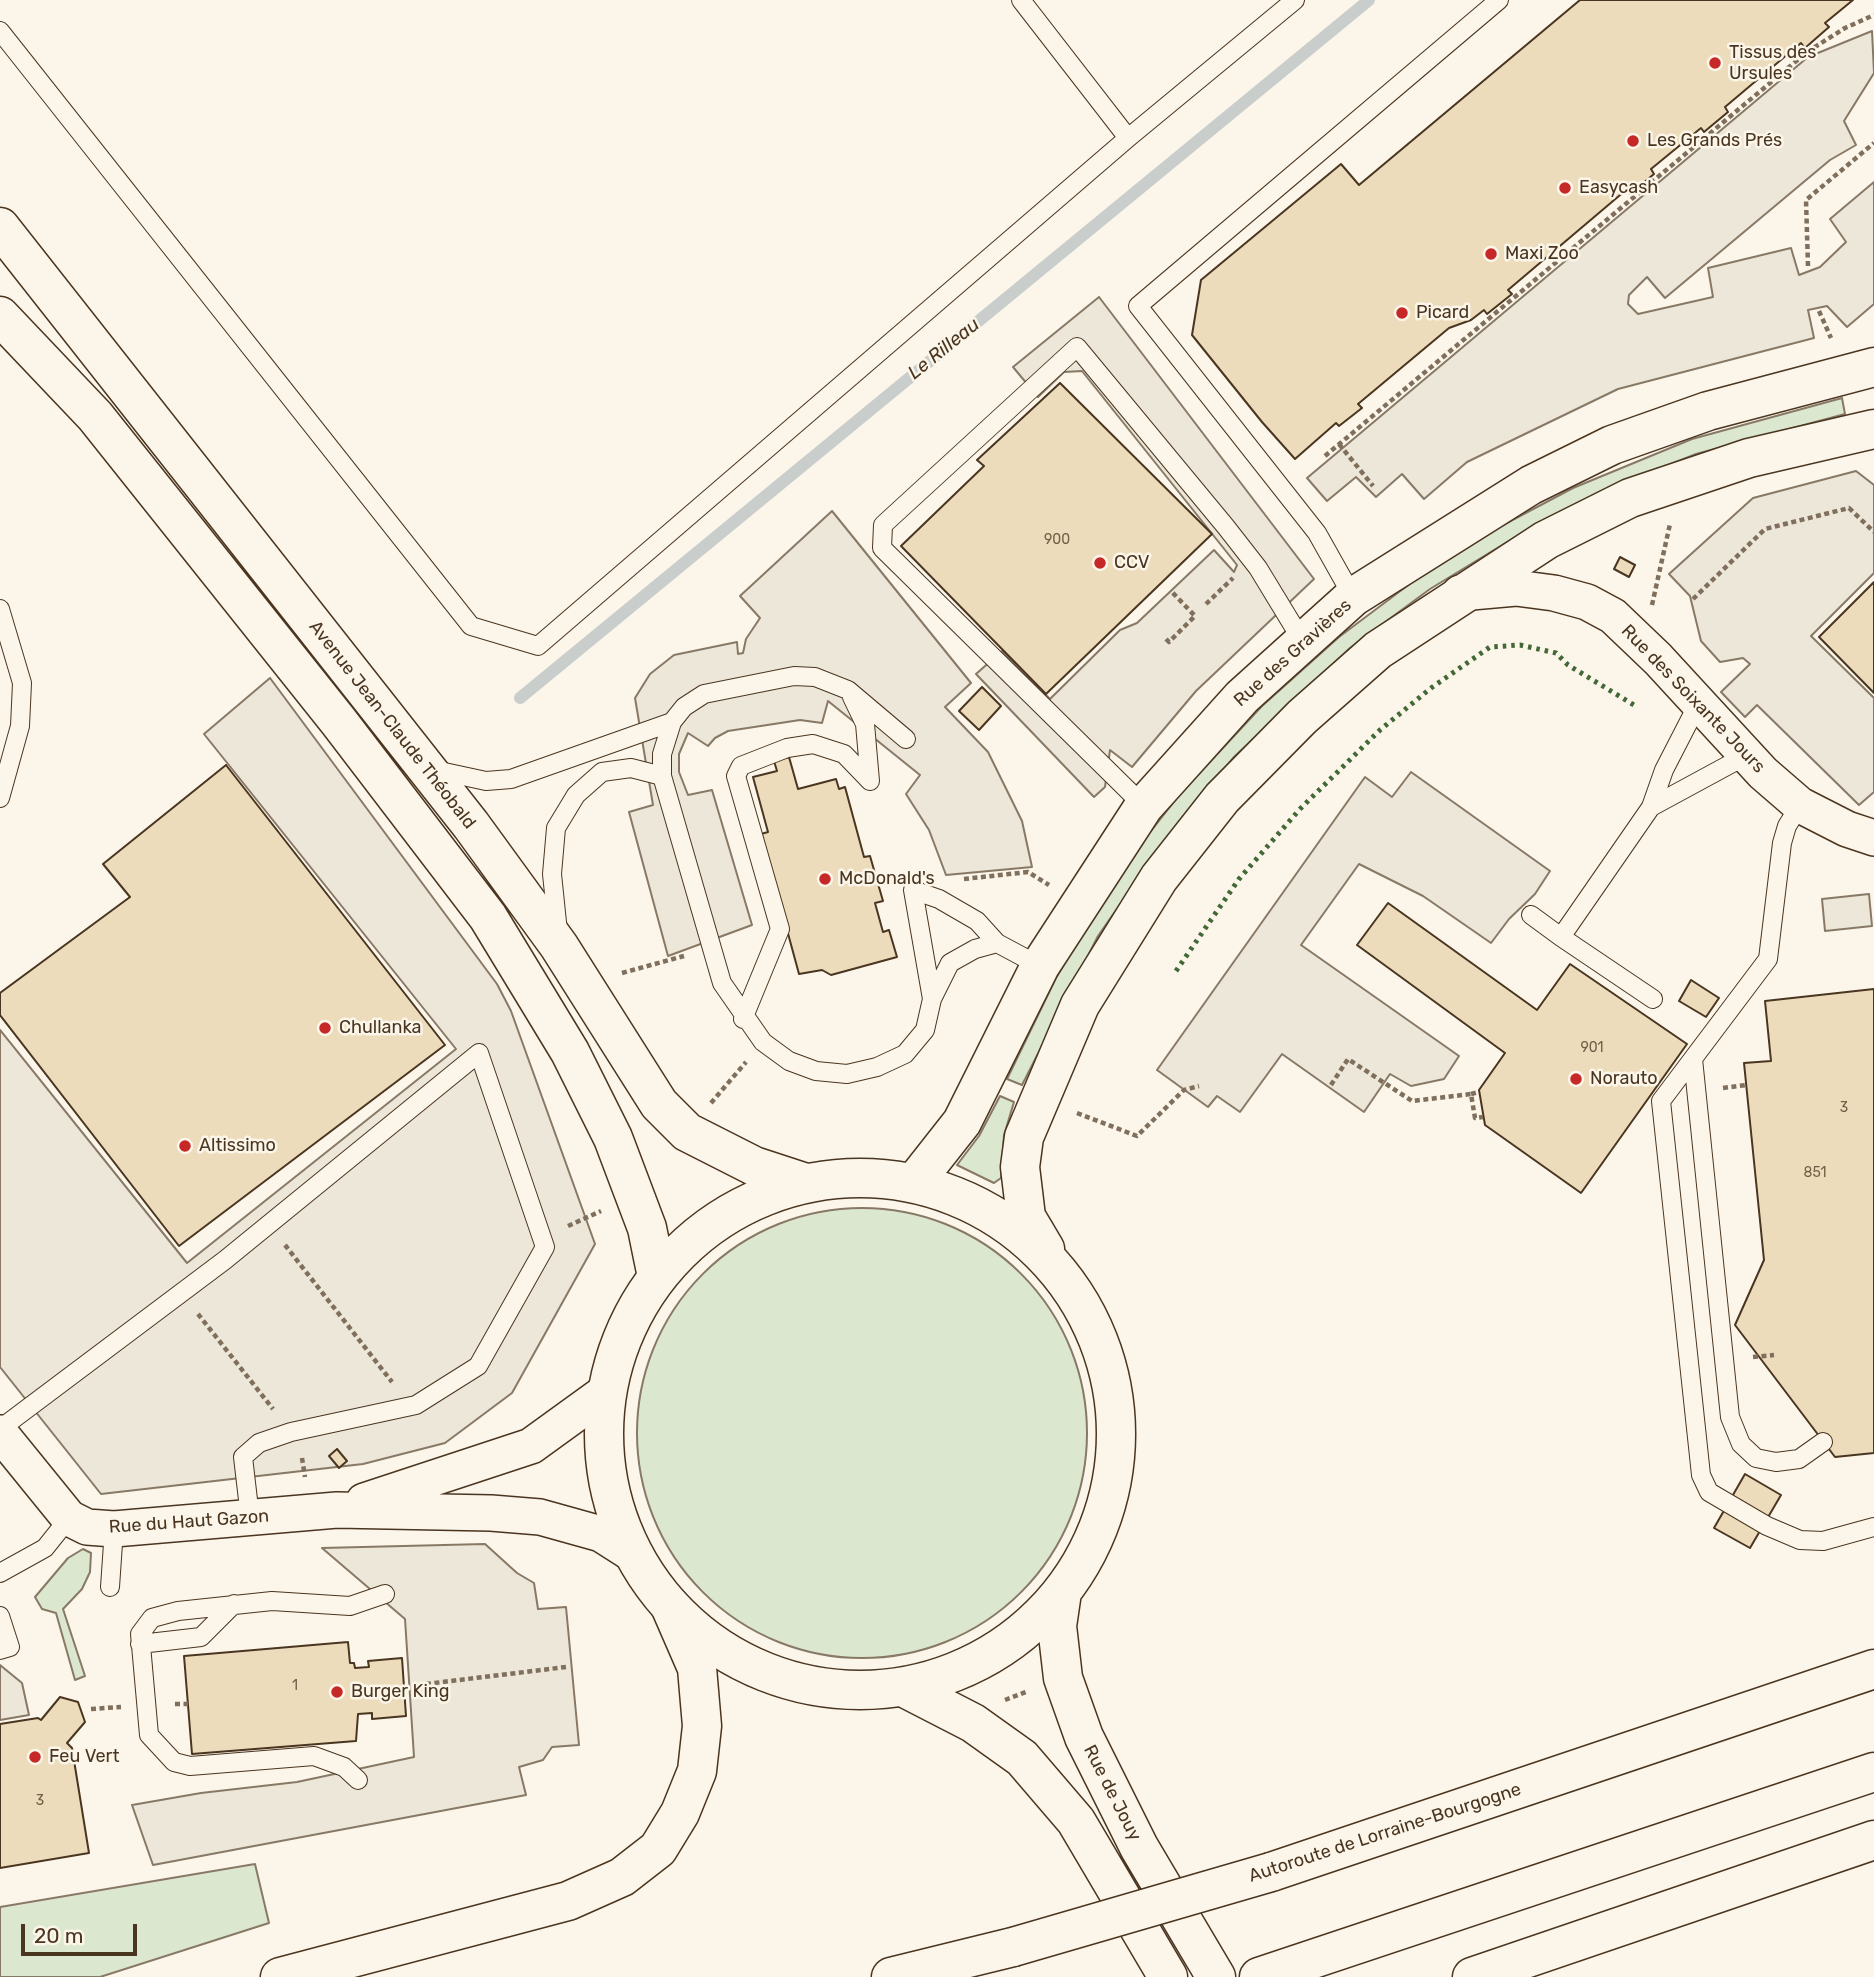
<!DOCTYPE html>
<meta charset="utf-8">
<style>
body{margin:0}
#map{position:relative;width:1874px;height:1977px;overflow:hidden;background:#fbf6e9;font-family:Rubik,sans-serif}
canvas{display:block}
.scale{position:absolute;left:21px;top:1924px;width:116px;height:32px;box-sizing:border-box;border:4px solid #4a3520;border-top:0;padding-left:9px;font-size:21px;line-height:24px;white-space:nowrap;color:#4a3520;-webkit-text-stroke:5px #fbf6e9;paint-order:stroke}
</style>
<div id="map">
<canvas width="1874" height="1977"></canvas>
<div class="scale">20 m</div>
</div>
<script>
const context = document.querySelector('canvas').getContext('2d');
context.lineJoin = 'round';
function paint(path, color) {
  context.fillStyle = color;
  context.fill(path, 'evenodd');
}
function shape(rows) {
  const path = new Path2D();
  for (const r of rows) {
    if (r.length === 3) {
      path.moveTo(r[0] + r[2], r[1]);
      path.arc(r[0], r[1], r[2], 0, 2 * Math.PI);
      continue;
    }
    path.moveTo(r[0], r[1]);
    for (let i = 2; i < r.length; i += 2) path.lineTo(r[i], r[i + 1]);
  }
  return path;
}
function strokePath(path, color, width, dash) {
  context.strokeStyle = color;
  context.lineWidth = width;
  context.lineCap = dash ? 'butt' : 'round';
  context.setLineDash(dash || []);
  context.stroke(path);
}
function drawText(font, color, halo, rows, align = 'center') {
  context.font = font + ' Rubik,sans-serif';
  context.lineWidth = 5;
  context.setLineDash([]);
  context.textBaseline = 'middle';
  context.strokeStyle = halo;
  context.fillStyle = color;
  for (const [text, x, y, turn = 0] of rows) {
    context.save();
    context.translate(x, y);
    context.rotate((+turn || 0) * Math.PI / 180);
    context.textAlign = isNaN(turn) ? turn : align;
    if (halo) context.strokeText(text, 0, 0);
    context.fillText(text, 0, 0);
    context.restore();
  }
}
const green = shape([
 [1842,398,1845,414,1696,454,1618,485,1540,522,1430,589,1350,648,1234,757,1162,844,1098,936,1022,1085,1007,1079,1056,978,1084,930,1147,836,1181,793,1262,706,1339,637,1423,574,1503,525,1573,488,1692,439,1842,398],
 [1000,1096,1014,1102,1004,1135,1001,1178,994,1183,957,1165,979,1136,1000,1096],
 [862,1433,225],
 [83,1549,91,1553,90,1572,82,1589,63,1609,85,1676,75,1680,56,1613,42,1609,35,1597,68,1558,83,1549],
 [255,1864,269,1923,100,1977,0,1977,0,1907,255,1864]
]);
const parking = shape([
 [1872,31,1874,73,1844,121,1856,145,1830,160,1665,298,1647,277,1629,295,1628,304,1638,314,1713,297,1708,268,1791,248,1799,275,1820,267,1846,242,1830,219,1874,182,1874,304,1847,327,1827,306,1808,310,1814,338,1618,389,1467,462,1424,499,1402,474,1376,497,1356,477,1327,501,1307,478,1808,57,1872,31],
 [1099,297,1314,579,1196,691,1132,767,1110,750,1105,787,1094,797,976,674,1002,651,1050,699,1120,630,1137,623,1214,550,1234,572,1237,565,1082,371,1064,372,1038,397,1013,367,1099,297],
 [1856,471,1874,485,1874,573,1811,636,1874,698,1874,792,1859,805,1757,705,1745,717,1721,692,1750,664,1743,658,1720,662,1701,641,1690,596,1669,574,1753,498,1856,471],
 [832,511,971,683,945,707,988,752,1022,821,1032,867,946,875,929,830,906,794,920,775,828,701,822,723,800,720,728,731,715,738,708,746,688,733,679,754,679,772,688,795,712,790,752,925,668,956,629,812,653,805,635,698,650,674,674,655,737,642,738,654,743,653,746,639,760,618,740,596,832,511],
 [270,678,497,984,511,1011,595,1244,512,1393,445,1443,363,1464,101,1494,0,1367,0,1030,187,1263,456,1049,204,734,270,678],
 [1411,772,1550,871,1535,894,1509,919,1491,943,1423,896,1359,864,1301,945,1459,1056,1444,1079,1411,1086,1390,1074,1364,1112,1282,1054,1240,1112,1217,1096,1208,1107,1157,1070,1365,777,1392,797,1411,772],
 [1869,894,1872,926,1825,931,1822,899,1869,894],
 [485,1544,517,1573,534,1583,538,1609,566,1607,579,1745,552,1747,543,1760,519,1767,526,1795,153,1865,132,1805,201,1793,297,1782,414,1757,405,1619,322,1548,485,1544],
 [0,1665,22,1683,29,1715,0,1720,0,1665]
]);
const stream = shape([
 [520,698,1369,0]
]);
const building = shape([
 [1580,0,1853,0,1825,23,1829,27,1805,48,1801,43,1725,107,1728,112,1704,132,1701,128,1651,169,1654,174,1630,194,1626,190,1508,290,1512,294,1487,314,1484,310,1471,320,1449,328,1358,404,1362,408,1339,426,1336,423,1295,459,1262,422,1192,335,1201,280,1341,164,1359,185,1580,0],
 [1060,383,1212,534,1046,694,901,546,984,466,977,460,1060,383],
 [1620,557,1635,565,1629,577,1614,569,1620,557],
 [1874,582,1874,693,1819,637,1874,582],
 [982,687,1001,706,979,730,959,711,982,687],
 [789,757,798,789,836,779,839,789,845,787,864,857,870,856,883,901,875,903,883,932,889,930,897,957,831,975,822,970,799,974,761,834,768,832,753,777,777,771,774,761,789,757],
 [226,765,445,1045,179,1246,0,1015,0,993,130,897,103,864,226,765],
 [1388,903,1537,1010,1570,964,1687,1044,1581,1193,1485,1125,1479,1090,1505,1053,1357,945,1388,903],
 [1691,980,1719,998,1706,1017,1679,1001,1691,980],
 [1874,989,1874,1453,1835,1457,1735,1325,1764,1260,1744,1063,1771,1061,1765,1001,1874,989],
 [337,1449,347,1461,339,1468,329,1456,337,1449],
 [1745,1474,1781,1495,1750,1548,1714,1528,1745,1474],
 [348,1642,350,1663,354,1663,355,1668,369,1667,368,1661,402,1658,406,1716,372,1719,372,1713,358,1714,356,1741,192,1754,184,1656,348,1642],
 [60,1697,78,1702,85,1722,67,1743,72,1748,89,1853,0,1868,0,1724,38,1718,41,1720,60,1697]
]);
const path = shape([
 [1808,266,1806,200,1874,143],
 [1819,311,1831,338],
 [1339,444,1373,486],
 [1325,456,1807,52,1845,28,1874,15],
 [1693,599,1765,529,1849,508,1874,532],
 [1206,604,1233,578],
 [1652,605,1670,524],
 [1166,639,1169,642,1195,616,1171,591],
 [964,879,1028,872,1049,885],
 [622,973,684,956],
 [1331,1085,1348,1059,1412,1101,1471,1094,1475,1118,1483,1117],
 [1723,1088,1746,1085],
 [1471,1094,1479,1092],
 [711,1103,746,1062],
 [1077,1113,1137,1136,1184,1090,1199,1086],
 [568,1226,601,1211],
 [285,1245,392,1382],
 [198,1314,273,1409],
 [1753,1357,1774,1355],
 [302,1458,305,1477],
 [426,1684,566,1667],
 [1005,1700,1026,1692],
 [175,1704,188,1704],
 [91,1709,121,1707]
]);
const lane = shape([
 [1021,0,1128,138],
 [0,31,471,626,538,646,1128,138,1295,0],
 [1353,597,1317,533,1138,306,1499,0],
 [0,609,22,683,20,726,0,798],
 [852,697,865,724,870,781],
 [906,739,848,690,815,677,794,676,704,694,684,707,672,722,662,754,662,776,722,983,763,1042,789,1061,816,1071,847,1074,877,1067,905,1054,925,1030,932,999,950,963,975,949,997,943],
 [435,770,486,781,511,779,672,722],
 [1800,805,1787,826,1782,843,1768,959,1661,1101,1701,1475,1709,1492,1767,1526,1800,1540,1823,1541,1874,1527],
 [1144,806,882,548,883,525,1077,347,1226,527,1258,568,1303,642],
 [1651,807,1747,755],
 [1531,915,1561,937,1651,807,1664,770,1699,702],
 [558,932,552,874,556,828,576,795,602,772,631,768,662,776],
 [1561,937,1653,999],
 [932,999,913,890,939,899,977,921,997,943,1040,966],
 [743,1019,780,929,736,776,741,766,787,748,813,744,844,754,870,781],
 [1693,1059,1730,1417,1741,1444,1756,1458,1776,1462,1799,1459,1823,1442],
 [0,1429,225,1260,479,1053,545,1247,478,1366,416,1405,291,1432,259,1443,243,1457,250,1517],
 [0,1573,45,1548,69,1518],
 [110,1587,114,1529],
 [0,1616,10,1647,0,1650],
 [140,1644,201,1637,234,1604],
 [358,1780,344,1767,314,1756,190,1766,174,1762,149,1735,140,1634,152,1618,178,1611,272,1601,350,1606,385,1594]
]);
const street = shape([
 [1460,593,1516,588,1554,593,1587,602,1613,616,1658,659,1763,773,1800,805,1847,829,1874,838],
 [0,1433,69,1518,87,1527,114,1529,337,1510,491,1513,540,1517,601,1534,634,1555],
 [364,1501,531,1446,607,1391]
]);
const primary = shape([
 [0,227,471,825,559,946,659,1104,687,1132,754,1166,806,1183],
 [0,316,95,416,339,722,488,917,570,1052,613,1138,647,1228,657,1277],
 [860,1434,256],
 [914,1183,962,1122,1040,966,1144,806,1242,697,1353,597,1531,485,1612,445,1708,411,1874,367],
 [1045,1249,1026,1217,1020,1167,1024,1137,1080,1005,1159,878,1222,798,1302,717,1378,650,1546,540,1630,498,1749,458,1874,429],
 [1062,1592,1057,1626,1063,1678,1084,1737,1139,1847,1216,1977],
 [903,1687,973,1723,1022,1758,1076,1821,1168,1977]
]);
const highway = shape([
 [1271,1872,1874,1669],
 [280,1977,568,1901,622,1877,658,1849,680,1813,697,1771,702,1726,697,1668,670,1606],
 [891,1977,1013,1947],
 [1259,1977,1874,1772],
 [1472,1977,1874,1840]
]);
const highwayBridge = shape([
 [1013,1947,1271,1872]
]);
const hedge = shape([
 [1176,971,1239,879,1300,809,1380,730,1431,688,1490,647,1520,645,1556,653,1568,665,1634,705]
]);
const markers = [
 [1715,63,7,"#c62828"],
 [1633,141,7,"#c62828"],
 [1565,188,7,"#c62828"],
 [1491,254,7,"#c62828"],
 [1402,313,7,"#c62828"],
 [1100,563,7,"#c62828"],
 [825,879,7,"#c62828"],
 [325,1028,7,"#c62828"],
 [1576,1079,7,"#c62828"],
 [185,1146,7,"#c62828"],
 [337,1692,7,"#c62828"],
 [35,1757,7,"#c62828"]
];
const numberNames = [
 ["900",1057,540],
 ["901",1592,1048],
 ["3",1844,1108],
 ["851",1815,1173],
 ["1",295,1686],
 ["3",40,1801]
];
const poiNames = [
 ["Tissus des",1729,53],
 ["Ursules",1729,74],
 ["Les Grands Prés",1647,141],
 ["Easycash",1579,188],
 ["Maxi Zoo",1505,254],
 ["Picard",1416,313],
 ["CCV",1114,563],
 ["McDonald's",839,879],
 ["Chullanka",339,1028],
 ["Norauto",1590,1079],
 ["Altissimo",199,1146],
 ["Burger King",351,1692],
 ["Feu Vert",49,1757]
];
const streetNames = [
 ["Rue des Gravières",1293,653,-42],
 ["Rue des Soixante Jours",1693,699,46],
 ["Avenue Jean-Claude Théobald",392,725,52],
 ["Rue du Haut Gazon",189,1522,-4],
 ["Rue de Jouy",1112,1793,63],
 ["Autoroute de Lorraine-Bourgogne",1385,1833,-18]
];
const waterNames = [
 ["Le Rilleau",944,349,-39]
];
paint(green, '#dce7d0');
strokePath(green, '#887966', 2);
paint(parking, '#ede7d9');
strokePath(parking, '#887966', 2);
strokePath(stream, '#c9cecd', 12);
paint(building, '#ecdcbc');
strokePath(building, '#4a3520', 2);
strokePath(lane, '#4a3520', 20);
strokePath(street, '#4a3520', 38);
strokePath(primary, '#4a3520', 41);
strokePath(highway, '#4a3520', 41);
strokePath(path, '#7f6f5c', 4.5, [5, 3.5]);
strokePath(lane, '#fbf6e9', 18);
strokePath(street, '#fbf6e9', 35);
strokePath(primary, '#fbf6e9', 38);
strokePath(highway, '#fbf6e9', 38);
strokePath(highwayBridge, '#4a3520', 41, []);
strokePath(highwayBridge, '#fbf6e9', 38);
strokePath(hedge, '#436837', 5, [3.5, 5]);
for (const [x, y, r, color] of markers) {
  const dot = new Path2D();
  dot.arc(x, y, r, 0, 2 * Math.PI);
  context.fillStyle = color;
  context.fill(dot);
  strokePath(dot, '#fbf6e9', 2.5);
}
drawText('14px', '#725f47', null, numberNames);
drawText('18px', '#4a3520', '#fbf6e9', poiNames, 'left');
drawText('18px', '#4a3520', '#fbf6e9', streetNames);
drawText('italic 19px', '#4a3520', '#fbf6e9', waterNames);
</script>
